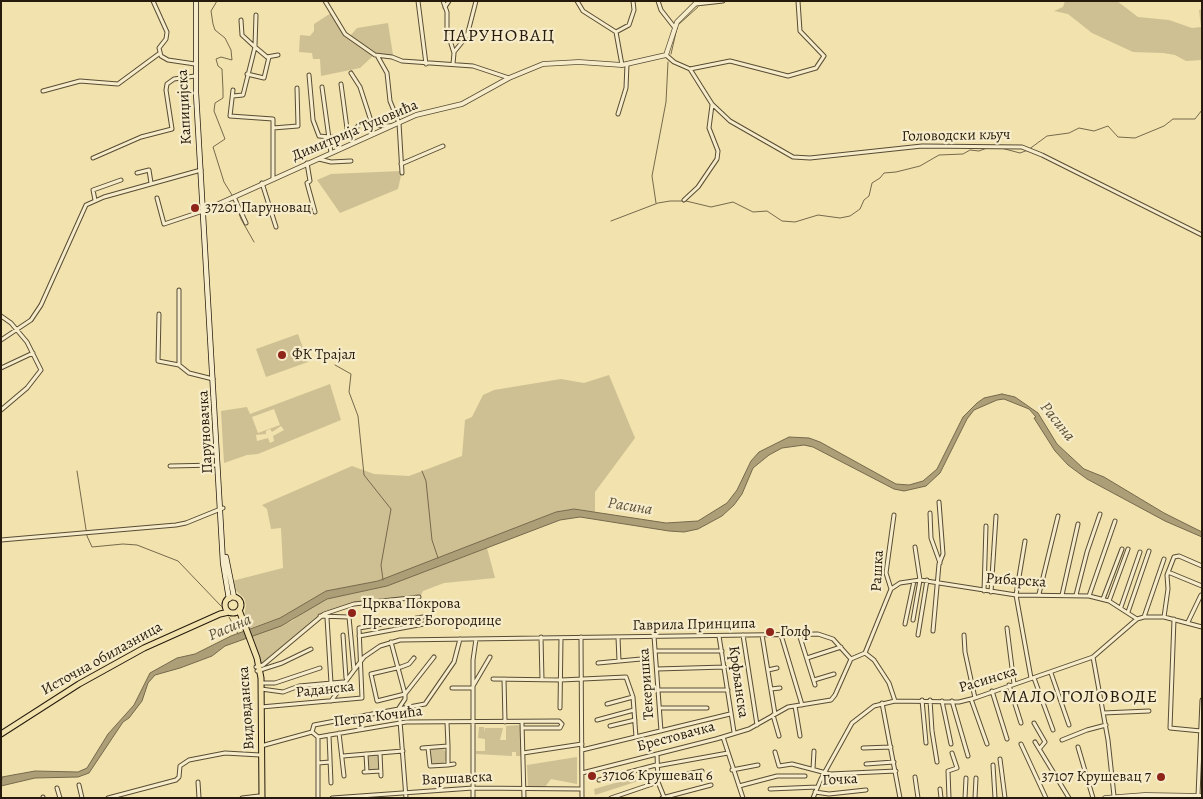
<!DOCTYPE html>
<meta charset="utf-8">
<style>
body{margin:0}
#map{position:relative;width:1203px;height:799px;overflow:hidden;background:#f1e2ae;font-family:Alegreya,serif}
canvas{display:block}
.frame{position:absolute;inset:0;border:2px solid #251a0c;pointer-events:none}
</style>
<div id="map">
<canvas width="1203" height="799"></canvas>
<div class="frame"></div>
</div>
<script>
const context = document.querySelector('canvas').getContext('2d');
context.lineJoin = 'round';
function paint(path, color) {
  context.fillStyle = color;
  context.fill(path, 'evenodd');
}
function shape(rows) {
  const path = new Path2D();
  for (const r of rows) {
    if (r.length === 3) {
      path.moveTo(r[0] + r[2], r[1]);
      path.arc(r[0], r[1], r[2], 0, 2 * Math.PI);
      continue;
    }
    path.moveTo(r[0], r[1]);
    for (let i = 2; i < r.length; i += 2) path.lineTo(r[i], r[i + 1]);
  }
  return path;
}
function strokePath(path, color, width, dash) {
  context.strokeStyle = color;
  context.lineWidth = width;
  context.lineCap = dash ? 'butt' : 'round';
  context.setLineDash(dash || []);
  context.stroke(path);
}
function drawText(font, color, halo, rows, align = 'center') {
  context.font = font + ' Alegreya,serif';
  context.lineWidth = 4.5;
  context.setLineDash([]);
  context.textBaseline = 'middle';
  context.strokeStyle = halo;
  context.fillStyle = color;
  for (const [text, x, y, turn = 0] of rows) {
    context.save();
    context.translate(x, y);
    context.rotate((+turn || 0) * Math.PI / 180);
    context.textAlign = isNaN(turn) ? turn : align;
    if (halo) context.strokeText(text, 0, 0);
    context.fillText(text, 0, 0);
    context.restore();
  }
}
const green = shape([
 [1065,1,1117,1,1138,17,1169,20,1192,28,1201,27,1199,10,1202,9,1202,60,1186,61,1175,55,1163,53,1133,52,1092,33,1068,14,1054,11,1063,7],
 [331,13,344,34,374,55,360,68,321,76,320,59,313,59,312,53,299,52,300,35,310,36,314,31,314,24],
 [388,23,393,55,376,53,350,36,357,28],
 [402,171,398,189,340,213,317,180,331,174],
 [298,334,308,362,266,377,256,349],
 [609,375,635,438,595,492,595,512,574,509,556,512,378,581,326,591,280,618,247,629,244,617,246,605,244,598,234,589,232,581,283,568,281,528,271,529,267,509,262,505,352,466,374,474,409,476,462,456,465,420,472,417,483,395,494,390,561,379,584,383],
 [330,384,341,420,258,454,247,455,224,463,221,411,247,407,250,414],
 [274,409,280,425,258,433,252,417],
 [281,426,284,430,273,436,274,441,270,443,268,438,257,441,256,435,266,434,266,431,270,429,272,432],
 [487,548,495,578,444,583,423,591,421,595,355,602,322,612,261,664,251,637,292,621,312,606,327,599,387,586],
 [519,725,521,729,522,756,516,756,516,752,512,752,512,756,476,754,476,751,485,751,485,739,478,738,479,727,484,727,485,732,485,728,503,728,500,740,506,740,506,726],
 [438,756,9],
 [367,755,379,755,380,770,368,771],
 [577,757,577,784,551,779,545,787,528,787,527,765],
 [654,772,654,776,595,795,594,789]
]);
const water = shape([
 [1002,394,1015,397,1038,413,1057,444,1084,469,1104,477,1164,513,1202,532,1202,537,1165,521,1087,479,1068,465,1055,451,1034,418,1036,417,1029,409,1004,399,997,400,974,410,967,419,940,473,926,486,904,491,894,489,813,447,804,445,782,448,769,455,753,468,742,494,734,505,722,516,698,529,684,532,669,531,580,517,560,520,387,586,327,599,281,626,225,646,212,656,180,668,155,675,148,683,142,701,129,718,123,722,89,773,78,777,35,778,1,786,2,777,35,771,78,772,87,768,108,734,134,705,150,673,177,658,195,654,231,636,280,618,326,591,378,581,556,512,574,509,666,523,698,521,727,503,737,490,751,461,759,452,789,437,809,438,820,442,896,484,909,485,923,481,937,469,963,417,977,403,984,398,1002,394]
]);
const stream = shape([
 [217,1,211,11,213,24,215,30,225,38,231,50,232,60,221,57,216,59,218,66,222,69,223,90,223,98,215,103,214,111,225,139,213,147,224,182,232,195],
 [678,25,698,7],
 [671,54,677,28],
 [1001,148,1020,153,1028,150,1047,136,1069,133,1079,128,1094,131,1108,126,1118,137,1135,138,1164,126,1173,119,1195,119,1202,110],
 [235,203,241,219,254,242],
 [656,203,652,176,666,102,668,62],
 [611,221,658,203,670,201,686,201,711,207,733,202,753,212,767,211,782,221,795,222,818,215,840,218,850,216,860,209,864,200,869,196,872,183,880,178,884,173,896,172,920,166,939,155,963,154,970,150,979,151,987,148],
 [335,365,351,374,349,392,358,416,364,475,391,509,381,565,383,580],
 [77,471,87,536,92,547,123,544,137,545,178,561,221,606],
 [422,471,426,481,432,540,438,558],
 [229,617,238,634]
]);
const minor = shape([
 [153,1,167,32,166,39,159,48,161,56,168,60,195,64],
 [325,1,345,34,375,55,392,57,402,61,473,66,509,78],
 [418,1,426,64],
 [443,1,447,12,447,31,454,53,453,64],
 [577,1,583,11,616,32,622,65],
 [658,1,661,10,675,28],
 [696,4,723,1],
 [445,7,449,1],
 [241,20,242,35,255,47],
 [616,32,629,25,634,10,633,1],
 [255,46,256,15],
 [454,52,467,36,476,1],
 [666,55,674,62,690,69,730,61,788,76,816,68,824,56,800,31,798,1],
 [378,57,387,73,390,101,399,123,402,173],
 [690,69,712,104,730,121,793,157,810,158,922,146,1022,147,1042,155,1202,235],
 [351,73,360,87,372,124],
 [247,74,264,78,269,57],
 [309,75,313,120,319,136,341,138,348,136,360,124,391,126],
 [341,84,348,136],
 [322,87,331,153],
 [233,90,230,116,273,119,273,178],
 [43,91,80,81,118,84,160,53],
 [233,96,243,95,255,47,267,57,278,55],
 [618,114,626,88,627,64],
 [273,128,298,126,297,88],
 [93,158,141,137,172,129,166,90,167,84,174,79,195,76],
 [319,159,331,162,351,161],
 [307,163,310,181,307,183,315,212],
 [401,164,443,146],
 [137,173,149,170,151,183],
 [262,183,276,227],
 [234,197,246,223],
 [157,198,164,224,203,211],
 [95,200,93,190,121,180],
 [684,200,698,187,717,159,718,151,709,128,712,105],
 [179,290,179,365,189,373,213,379],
 [159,314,158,361,179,365],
 [1,316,11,323,27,342,41,370,27,388,1,410],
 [1,340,31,320,41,305,86,205,104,197,201,170],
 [1,368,33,353],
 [170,466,217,465],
 [930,513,931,538,940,563],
 [1,540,176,525,186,523,223,508],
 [1025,541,1016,595,1031,678],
 [1168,572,1202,586],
 [891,589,900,583,920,580,1016,595,1089,596,1109,601,1137,619],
 [984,591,986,526],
 [991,592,996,516],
 [1039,594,1058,516],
 [1062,595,1078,524],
 [1076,595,1087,552,1100,514],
 [1089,596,1115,521],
 [1103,599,1122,549],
 [1109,601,1128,549],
 [1121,607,1140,552],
 [1128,612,1149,551],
 [320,616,349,617,354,670],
 [1144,617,1164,559],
 [1164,617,1168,589,1167,575,1174,557,1179,556,1202,566],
 [327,618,331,683],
 [1174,619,1170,728,1201,731],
 [913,620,920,580,915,547],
 [1188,622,1201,595],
 [905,624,914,581],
 [1007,628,1014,684],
 [933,631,939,564,943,554,939,502],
 [799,634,815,685],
 [343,635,346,678],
 [743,635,757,725],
 [762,635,775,714],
 [781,635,802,705],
 [918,635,927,580],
 [964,635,965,652,975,698],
 [359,636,424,624],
 [654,636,661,731],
 [719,636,734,732],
 [541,637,542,680],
 [581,637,582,798],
 [618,637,619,661],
 [391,642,405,694],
 [656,651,722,651],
 [865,653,891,589,886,573,894,515],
 [1093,657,1108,740,1114,796],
 [807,658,841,647],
 [851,659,865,653,874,660,889,683,895,701],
 [598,663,641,659],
 [256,667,263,665,324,614,354,604,419,597],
 [657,669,725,667],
 [768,670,777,668],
 [257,671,282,663,311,649],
 [1051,673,1069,725],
 [1034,678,1053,730],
 [493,679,561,680,626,677,633,697,636,737],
 [504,679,505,722],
 [814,680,834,674],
 [261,683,275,683,320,668],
 [1009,685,1021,723],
 [473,686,490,657],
 [452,688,473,688],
 [261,689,283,692,299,686,343,682],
 [771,689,780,688],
 [658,690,728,690],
 [992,691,1007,739],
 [405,694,377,701,371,674,401,667,409,664,414,658],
 [971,699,987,744],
 [922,700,926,743],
 [930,700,932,731,937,762],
 [331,701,364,657,380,646,400,640,818,634,833,639,851,659],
 [942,701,951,744],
 [952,701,968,756],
 [882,703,900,798],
 [607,704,633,697],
 [795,706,800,736],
 [261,707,362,698,359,628,423,617],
 [560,708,561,638],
 [660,708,707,708],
 [1103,713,1149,711],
 [773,715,779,736],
 [597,720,634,710],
 [522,723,524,798],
 [1034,723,1045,742,1040,748],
 [610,726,635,720],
 [312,732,314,725,425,704,454,662,460,639],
 [339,733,344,776],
 [329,735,331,783],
 [318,737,406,722,559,721,562,724,560,728,524,728],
 [723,737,743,798],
 [1062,740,1087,730,1106,725],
 [1035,742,1069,798],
 [1021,744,1046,798],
 [261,746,312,732,318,737],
 [1078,747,1093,798],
 [422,748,448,746,447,722],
 [428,748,430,766,448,765,448,746],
 [863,748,891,747],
 [582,750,730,714],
 [775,752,779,766,792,764,830,774,896,771],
 [380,753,381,776],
 [523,753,582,744],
 [366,754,367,772],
 [657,754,658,782,664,797],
 [343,756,403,751],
 [1000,759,1005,798],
 [318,763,330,762],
 [866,764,894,762],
 [448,765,454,764],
 [993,765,995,798],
 [656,766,728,753],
 [813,769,814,751],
 [732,770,758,765],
 [364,772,381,771],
 [582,773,716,739,749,729,788,707,831,700,835,695,851,659],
 [915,777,918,798],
 [599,780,656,765],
 [657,780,702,771],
 [198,782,199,798],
 [79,785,82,798],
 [739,786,777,776,805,776],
 [57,788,60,798],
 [770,789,817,787],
 [940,789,941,798],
 [815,792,829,794,866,790],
 [1198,796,1202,700],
 [43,797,43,798],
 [108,798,176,780,179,777,180,766,189,760,225,753,260,755],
 [242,798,259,796],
 [318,798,318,737],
 [332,798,473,788,582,789],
 [406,798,399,708,405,699,405,694,434,657],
 [473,798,473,660,476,639],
 [611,798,658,782],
 [662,798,711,785],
 [813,798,821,779,852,723,874,706,895,701,959,702,975,698,1093,657,1137,619,1144,617,1164,617,1202,627],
 [949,798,948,771,957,768,952,753],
 [965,798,966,778],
 [975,798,976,778]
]);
const tertiary = shape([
 [203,211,416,115,462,104,509,78,543,64,579,62,622,65,666,55,677,22,698,1],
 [1105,798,1145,795,1202,796]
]);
const secondary = shape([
 [196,1,196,93,223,563,229,599],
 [226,557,234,597]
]);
const primary = shape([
 [233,605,8],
 [239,610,257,658,261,678,262,798],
 [1,734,79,684,144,648,220,614,229,612]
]);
const markers = [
 [195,208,5,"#8f2418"],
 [282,355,5,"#8f2418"],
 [352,613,5,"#8f2418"],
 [770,632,5,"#8f2418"],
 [592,776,5,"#8f2418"],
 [1161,777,5,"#8f2418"]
];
const streetNames = [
 ["Капиџијска",185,107,-93],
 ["Димитрија Туцовића",355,131,-23],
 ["Головодски кључ",956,136,-1],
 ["Паруновачка",206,432,-93],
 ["Рашка",878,571,-87],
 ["Рибарска",1016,581,4],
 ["Гаврила Принципа",694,625,-1],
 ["Источна обилазница",102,659,-29],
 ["Расинска",988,680,-17],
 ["Крфљанска",738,682,82],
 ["Текеришка",647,684,-94],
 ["Раданска",325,690,-6],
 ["Видовданска",247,708,-94],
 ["Петра Кочића",378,717,-7],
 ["Брестовачка",676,737,-15],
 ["Варшавска",457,779,-3],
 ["Гочка",840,780,-3]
];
const poiNames = [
 ["37201 Паруновац",205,208],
 ["ФК Трајал",292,355],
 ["Црква Покрова",362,604],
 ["Пресвете Богородице",362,621],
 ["Голф",780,632],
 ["37106 Крушевац 6",602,776],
 ["37107 Крушевац 7",1151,777,"right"]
];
const waterNames = [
 ["Расина",1057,422,51],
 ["Расина",630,507,9],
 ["Расина",230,628,-23]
];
const quarterNames = [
 ["ПАРУНОВАЦ",499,37],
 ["МАЛО ГОЛОВОДЕ",1080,698]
];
paint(green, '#cec092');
paint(water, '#ac9e77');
strokePath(water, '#76694c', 1);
strokePath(stream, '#76694c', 1);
strokePath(minor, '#584c34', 5);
strokePath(tertiary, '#584c34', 5.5);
strokePath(secondary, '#251a0c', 6);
strokePath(primary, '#251a0c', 7);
strokePath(minor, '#f6ecca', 3);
strokePath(tertiary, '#f6ecca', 4);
strokePath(secondary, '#f6ecca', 4.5);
strokePath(primary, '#f1e2ae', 5);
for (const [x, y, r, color] of markers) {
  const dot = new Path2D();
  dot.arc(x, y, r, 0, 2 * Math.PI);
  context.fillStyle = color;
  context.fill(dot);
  strokePath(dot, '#f6ecca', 2);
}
drawText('15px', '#251a0c', '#f6ecca', streetNames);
drawText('15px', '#251a0c', '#f6ecca', poiNames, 'left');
drawText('italic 16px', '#5b4f37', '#f6ecca', waterNames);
context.letterSpacing = '1px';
drawText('18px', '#251a0c', '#f6ecca', quarterNames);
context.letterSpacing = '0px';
</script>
